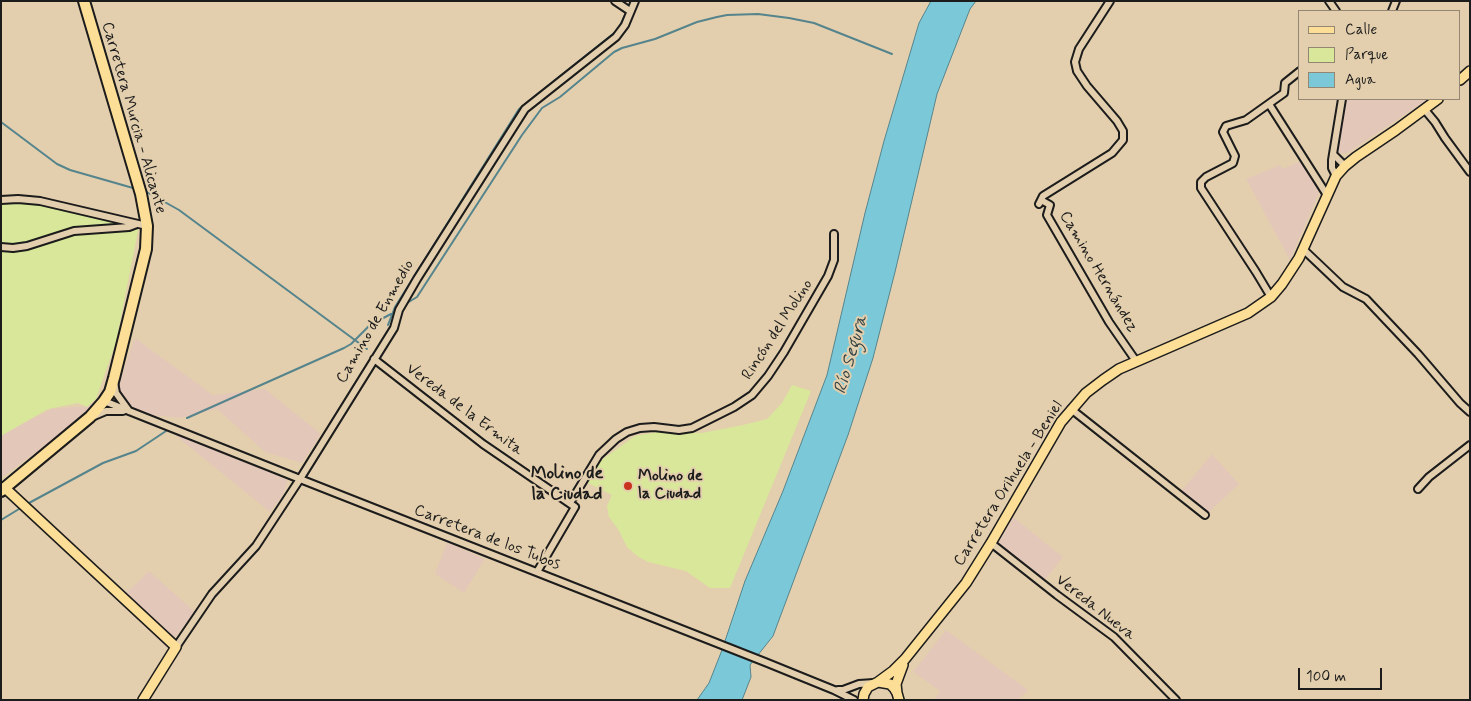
<!DOCTYPE html>
<meta charset="utf-8">
<style>
body{margin:0}
#map{position:relative;width:1471px;height:701px;overflow:hidden;background:#e3cfad;font-family:Mynerve,sans-serif}
canvas{display:block}
.frame{position:absolute;inset:0;border:2px solid #1c1c1c;pointer-events:none}
.legend{position:absolute;left:1298px;top:10px;width:162px;height:90px;box-sizing:border-box;background:#e3cfad;border:1px solid #938773;margin:0;padding:6px 9px;list-style:none;font-size:15px;color:#1c1c1c}
.legend li{display:flex;align-items:center;gap:10px;height:25px}
.legend b{width:25px;border:1px solid #938773}
.scale{position:absolute;left:1298px;top:668px;width:84px;height:22px;box-sizing:border-box;border:2px solid #1c1c1c;border-top:0;padding-left:6px;font-size:15px;line-height:18px;white-space:nowrap;color:#1c1c1c;-webkit-text-stroke:4px #e3cfad;paint-order:stroke}
</style>
<div id="map">
<canvas width="1471" height="701"></canvas>
<div class="frame"></div>
<ul class="legend">
<li><b style="height:6px;background:#fdde96"></b>Calle</li>
<li><b style="height:14px;background:#d8e79a"></b>Parque</li>
<li><b style="height:14px;background:#7bc9d8"></b>Agua</li>
</ul>
<div class="scale">100 m</div>
</div>
<script>
const context = document.querySelector('canvas').getContext('2d');
context.lineJoin = 'round';
function paint(path, color) {
  context.fillStyle = color;
  context.fill(path, 'evenodd');
}
function shape(rows) {
  const path = new Path2D();
  for (const r of rows) {
    path.moveTo(r[0], r[1]);
    for (let i = 2; i < r.length; i += 2) path.lineTo(r[i], r[i + 1]);
  }
  return path;
}
function strokePath(path, color, width, dash) {
  context.strokeStyle = color;
  context.lineWidth = width;
  context.lineCap = dash ? 'butt' : 'round';
  context.setLineDash(dash || []);
  context.stroke(path);
}
function drawText(font, color, halo, rows, align = 'center') {
  context.font = font + ' Mynerve,sans-serif';
  context.lineWidth = 4;
  context.setLineDash([]);
  context.textBaseline = 'middle';
  context.strokeStyle = halo;
  context.fillStyle = color;
  for (const [text, x, y, turn = 0] of rows) {
    context.save();
    context.translate(x, y);
    context.rotate((+turn || 0) * Math.PI / 180);
    context.textAlign = isNaN(turn) ? turn : align;
    if (halo) context.strokeText(text, 0, 0);
    context.fillText(text, 0, 0);
    context.restore();
  }
}
const built = shape([
 [1345,99,1428,99,1347,153,1337,153],
 [1301,161,1320,190,1290,260,1246,179,1280,165,1283,169],
 [135,338,213,395,265,389,321,434,302,463,265,452,217,409,180,418,109,411,72,426,1,478,1,434,52,409,75,407,87,407,119,383],
 [171,432,288,480,283,495,270,512],
 [1212,454,1239,484,1208,513,1181,491],
 [1013,517,1063,557,1043,582,997,545],
 [447,542,485,559,464,593,435,574],
 [149,571,195,612,167,648,118,601],
 [946,630,1028,690,1018,700,1003,700,1001,698,999,700,934,700,940,691,913,672]
]);
const green = shape([
 [30,202,139,226,116,342,96,399,87,407,78,403,48,409,1,436,1,203],
 [792,385,811,391,730,588,710,588,686,571,648,562,637,556,627,547,618,529,609,517,607,506,612,495,584,481,594,468,603,459,635,436,658,432,702,433,743,425,767,419,782,403]
]);
const water = shape([
 [931,1,976,1,970,9,937,94,895,272,873,358,848,435,773,636,750,665,751,677,742,700,697,700,709,683,722,650,745,581,783,491,827,375,865,213,884,141,919,23,931,1]
]);
const stream = shape([
 [629,6,631,1],
 [1,122,57,164,70,170,133,188],
 [145,191,179,210,367,349],
 [407,303,417,297,522,135,542,108,560,97,614,52,622,48,655,39,697,22,717,17,727,15,758,14,789,18,814,23,892,54],
 [388,325,395,307,519,109,618,30,626,13],
 [187,418,344,348,351,344,370,325,391,314],
 [29,503,103,463,136,451,166,431],
 [1,520,19,509]
]);
const minor = shape([
 [615,1,630,11],
 [1329,1,1336,11],
 [1392,11,1396,1],
 [1269,104,1327,195],
 [1425,110,1435,122,1445,138,1470,172],
 [1333,154,1345,166],
 [1336,176,1332,168,1332,160,1342,99],
 [1,200,18,199,40,201,147,226],
 [1041,200,1050,205,1047,215,1109,322,1136,361],
 [1039,204,1043,196,1112,153,1123,140,1123,131,1117,121,1087,86,1077,71,1075,62,1079,49,1110,1],
 [1,247,13,248,27,246,74,231,129,227,137,224],
 [1303,249,1343,287,1366,299,1418,354,1460,403,1470,412],
 [1271,297,1256,272,1201,188,1201,182,1206,177,1233,163,1235,156,1223,132,1226,126,1246,120,1284,93,1285,83,1300,71],
 [374,359,483,444,575,507,537,572],
 [114,382,116,393,129,411],
 [104,401,300,479,765,662,834,690,854,700],
 [1071,409,1205,515],
 [92,417,106,411,123,411],
 [1418,489,1429,477,1470,445],
 [570,503,599,455,616,439,627,432,640,428,654,427,679,430,692,428,734,407,752,395,768,376,784,352,828,276,834,260,834,234],
 [991,543,1057,595,1114,637,1176,700],
 [176,647,212,594,256,546,300,479,394,328,399,310,417,279,525,109,616,37,625,25,635,1],
 [838,690,843,690,859,684,874,683]
]);
const major = shape([
 [1460,80,1470,71],
 [5,488,176,647,143,700],
 [878,682,893,671,905,659,966,583,991,543,1061,422,1086,393,1103,380,1119,369,1248,313,1271,297,1282,284,1299,258,1336,176,1345,166,1356,157,1396,130,1438,99],
 [897,693,896,684,903,665],
 [863,700,864,694,868,687,878,682,890,684,894,688,897,693,899,700]
]);
const highway = shape([
 [1,491,90,417,104,401,110,392,114,378,146,249,147,226,141,194,84,1]
]);
const markers = [
 [628,486,5,"#c8321e"]
];
const streetNames = [
 ["Carretera Murcia - Alicante",133,118,74],
 ["Camino Hernández",1098,272,59],
 ["Camino de Enmedio",376,322,-60],
 ["Rincón del Molino",778,330,-57],
 ["Vereda de la Ermita",464,410,37],
 ["Carretera Orihuela - Beniel",1009,484,-58],
 ["Carretera de los Tubos",487,538,21],
 ["Vereda Nueva",1095,608,38]
];
const poiNames = [
 ["Molino de",638,477],
 ["la Ciudad",638,495]
];
const waterNames = [
 ["Río Segura",852,355,-74]
];
const neighbourhoodNames = [
 ["Molino de",567,474],
 ["la Ciudad",567,495]
];
paint(built, '#e3c7b8');
paint(green, '#d8e79a');
paint(water, '#7bc9d8');
strokePath(water, '#55848d', 1);
strokePath(stream, '#55848d', 2);
strokePath(minor, '#1c1c1c', 10);
strokePath(major, '#1c1c1c', 12);
strokePath(highway, '#1c1c1c', 14);
strokePath(minor, '#e3cfad', 6);
strokePath(major, '#fdde96', 9);
strokePath(highway, '#fdde96', 10);
for (const [x, y, r, color] of markers) {
  const dot = new Path2D();
  dot.arc(x, y, r, 0, 2 * Math.PI);
  context.fillStyle = color;
  context.fill(dot);
  strokePath(dot, '#e3cfad', 2);
}
drawText('16px', '#1c1c1c', '#e3cfad', streetNames);
drawText('bold 16px', '#1c1c1c', '#e3cfad', poiNames, 'left');
drawText('italic 18px', '#2f3f42', '#e3cfad', waterNames);
drawText('bold 18px', '#1c1c1c', '#e3cfad', neighbourhoodNames);
</script>
